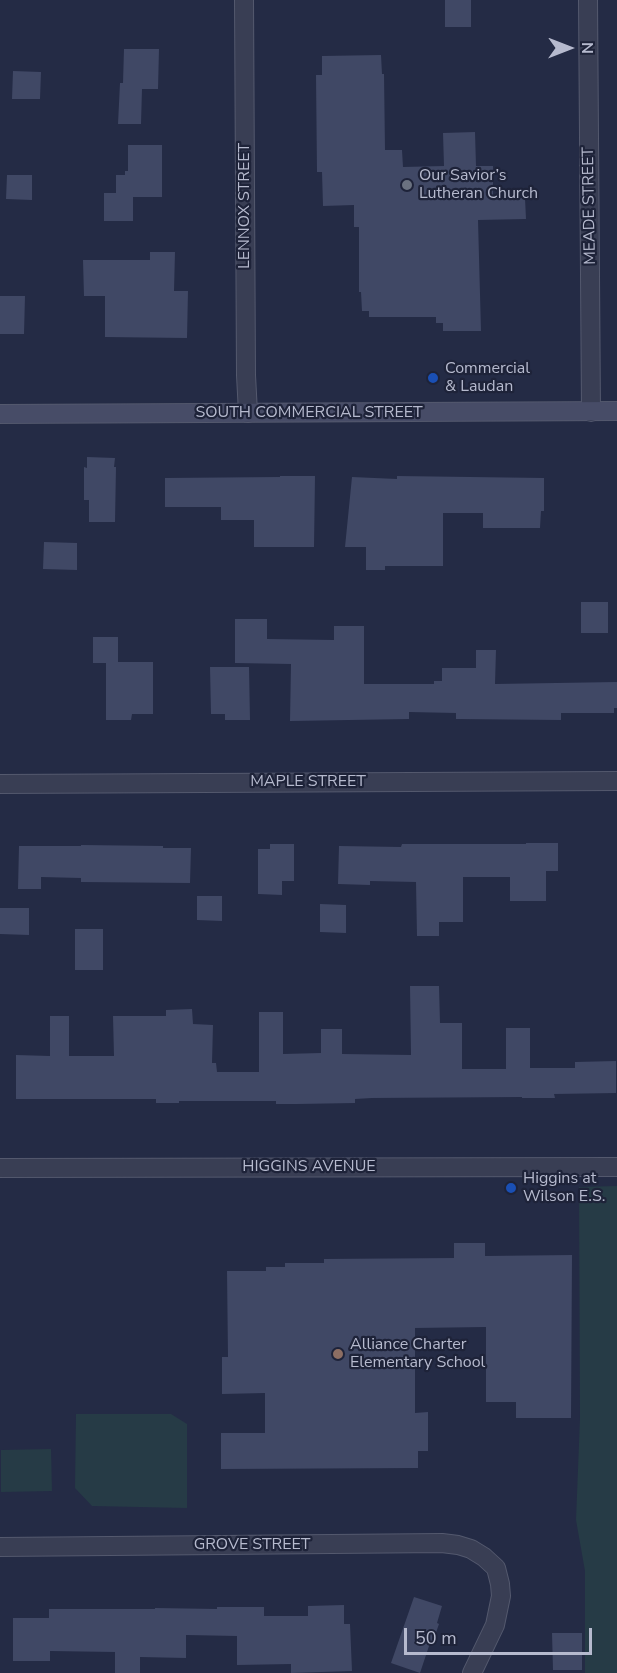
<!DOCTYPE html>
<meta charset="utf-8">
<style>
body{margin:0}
#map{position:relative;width:617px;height:1673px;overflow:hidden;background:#242b45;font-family:"Nunito Sans",sans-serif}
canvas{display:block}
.north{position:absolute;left:539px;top:18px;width:60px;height:60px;-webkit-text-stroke:4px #1e2339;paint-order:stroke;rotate:90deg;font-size:16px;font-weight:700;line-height:24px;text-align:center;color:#b6bace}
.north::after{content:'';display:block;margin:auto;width:21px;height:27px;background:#b6bace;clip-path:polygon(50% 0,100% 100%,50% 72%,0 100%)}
.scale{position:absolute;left:404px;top:1628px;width:188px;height:27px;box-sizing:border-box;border:3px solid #b6bace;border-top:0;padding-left:8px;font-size:18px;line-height:21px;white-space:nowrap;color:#b6bace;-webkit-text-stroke:4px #1e2339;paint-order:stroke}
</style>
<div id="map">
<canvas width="617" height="1673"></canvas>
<div class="north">N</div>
<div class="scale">50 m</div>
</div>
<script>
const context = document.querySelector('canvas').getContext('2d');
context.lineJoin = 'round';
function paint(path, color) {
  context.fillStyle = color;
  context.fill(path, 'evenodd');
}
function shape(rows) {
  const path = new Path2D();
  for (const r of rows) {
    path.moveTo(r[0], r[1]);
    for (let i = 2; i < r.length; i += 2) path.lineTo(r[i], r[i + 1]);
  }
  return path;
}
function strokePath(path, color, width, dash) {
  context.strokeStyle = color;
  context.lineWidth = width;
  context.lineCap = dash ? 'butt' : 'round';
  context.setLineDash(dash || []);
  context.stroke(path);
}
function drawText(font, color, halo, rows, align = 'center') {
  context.font = font + ' "Nunito Sans",sans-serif';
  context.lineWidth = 4.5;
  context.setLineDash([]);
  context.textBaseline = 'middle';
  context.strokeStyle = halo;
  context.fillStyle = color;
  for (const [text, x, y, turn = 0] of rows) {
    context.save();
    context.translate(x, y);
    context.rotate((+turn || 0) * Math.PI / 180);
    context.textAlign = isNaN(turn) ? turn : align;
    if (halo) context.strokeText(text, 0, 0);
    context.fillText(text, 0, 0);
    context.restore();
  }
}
const green = shape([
 [617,1186,617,1673,585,1673,585,1571,576,1520,580,1418,579,1187],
 [76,1414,171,1414,187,1424,187,1508,92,1506,75,1488],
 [51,1449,52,1491,1,1492,1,1450]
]);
const building = shape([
 [445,0,471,0,471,27,445,27],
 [124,49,159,49,158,89,142,89,141,124,118,124,120,83,123,83],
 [381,55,382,74,384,74,385,150,402,150,403,167,444,166,443,133,475,132,476,166,493,166,493,198,525,198,526,219,478,220,481,331,443,331,443,323,436,323,436,317,369,317,369,311,362,311,361,292,359,292,359,227,354,227,354,205,323,206,322,172,317,172,316,75,322,75,322,56],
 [13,71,41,72,40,99,12,99],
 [128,145,162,145,162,197,133,197,133,221,104,221,104,193,116,193,116,175,125,175,125,171,128,171],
 [7,175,32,175,32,200,6,199],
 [150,252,175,252,174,291,188,291,187,338,105,337,105,296,84,296,83,260,150,260],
 [0,296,25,296,24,334,0,334],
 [87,457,115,458,114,467,116,467,115,522,89,522,89,500,84,500,84,467,87,468],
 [280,476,315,476,314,547,254,547,254,520,221,520,221,507,165,507,165,478,280,477],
 [397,476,544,478,544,511,541,511,540,528,483,528,483,513,443,513,443,566,385,566,385,570,366,570,366,547,345,547,352,477,397,479],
 [44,542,77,543,77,570,43,569],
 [581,602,608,602,608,633,581,633],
 [235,619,267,619,267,639,334,640,334,626,364,626,364,684,434,684,434,681,442,681,442,668,476,668,476,650,496,650,495,684,617,682,617,708,614,708,614,713,561,713,561,720,456,719,456,713,409,712,409,719,290,721,291,664,235,663],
 [93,637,118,637,118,662,153,662,153,714,132,714,131,720,106,720,106,663,93,663],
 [210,667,249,667,250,720,225,720,225,714,211,714],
 [526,843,558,843,558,871,546,871,546,901,510,901,510,877,463,877,463,922,439,922,439,936,417,936,416,882,370,881,370,885,338,884,339,846,401,847,402,844,526,844],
 [270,844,294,844,294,881,282,881,282,895,258,894,258,849,270,849],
 [81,845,163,846,163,848,191,848,190,883,81,882,81,878,41,877,41,889,18,889,19,846,81,846],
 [197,896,222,896,222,921,197,920],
 [320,904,346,905,346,933,320,932],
 [0,908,29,908,29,935,0,934],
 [75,929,103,929,103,970,75,970],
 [410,986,439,986,440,1023,462,1023,462,1069,506,1069,506,1028,530,1028,530,1068,575,1068,575,1062,616,1061,616,1093,554,1094,555,1098,522,1098,522,1097,372,1098,355,1099,355,1103,297,1104,276,1104,276,1101,179,1101,179,1103,156,1103,156,1099,16,1099,16,1055,50,1056,50,1016,69,1016,69,1056,114,1056,113,1016,166,1016,166,1010,192,1009,193,1024,213,1025,212,1063,216,1063,217,1072,259,1072,259,1012,283,1012,283,1054,321,1053,321,1029,342,1029,342,1054,411,1055],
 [454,1243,485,1243,485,1256,572,1255,571,1418,516,1418,516,1402,486,1402,486,1327,415,1328,415,1413,428,1412,428,1451,418,1451,418,1468,221,1469,221,1433,265,1433,265,1393,222,1394,222,1357,228,1357,227,1271,266,1271,266,1267,285,1267,285,1263,324,1263,324,1259,454,1258],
 [414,1597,442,1606,437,1623,439,1624,432,1644,430,1643,420,1673,391,1663],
 [344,1605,344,1624,350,1624,352,1671,291,1673,291,1664,237,1665,237,1636,186,1635,186,1658,140,1657,140,1673,115,1673,115,1652,50,1651,50,1661,13,1661,13,1618,49,1618,49,1609,155,1609,155,1608,217,1609,217,1607,264,1607,264,1616,308,1616,308,1606],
 [552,1633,582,1633,582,1670,553,1670]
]);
const street = shape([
 [244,0,246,375,248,413],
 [588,0,591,412],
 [0,784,617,781],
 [0,1168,617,1167],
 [0,1547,442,1543,458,1545,471,1549,484,1557,496,1568,500,1584,501,1596,495,1625,472,1673]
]);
const secondary = shape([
 [0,414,617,411]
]);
const markers = [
 [407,185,6,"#6b7280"],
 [433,378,6,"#1a4fb4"],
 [511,1188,6,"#1a4fb4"],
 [338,1354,6,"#8d6e63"]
];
const poiNames = [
 ["Our Savior’s",419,176],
 ["Lutheran Church",419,194],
 ["Commercial",445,369],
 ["& Laudan",445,387],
 ["Higgins at",523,1179],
 ["Wilson E.S.",523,1197],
 ["Alliance Charter",350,1345],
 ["Elementary School",350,1363]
];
const streetNames = [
 ["LENNOX STREET",245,206,-90],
 ["MEADE STREET",590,206,-91],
 ["SOUTH COMMERCIAL STREET",309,413],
 ["MAPLE STREET",308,782],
 ["HIGGINS AVENUE",309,1167],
 ["GROVE STREET",252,1545]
];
paint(green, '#263b46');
paint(building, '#404865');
strokePath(street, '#54596e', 20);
strokePath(secondary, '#54596e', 20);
strokePath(street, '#393e54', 18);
strokePath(secondary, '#474c67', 18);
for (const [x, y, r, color] of markers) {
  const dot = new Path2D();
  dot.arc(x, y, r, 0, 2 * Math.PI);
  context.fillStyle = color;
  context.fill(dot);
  strokePath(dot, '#1e2339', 2);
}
drawText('16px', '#b6bace', '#1e2339', poiNames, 'left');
drawText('16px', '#b6bace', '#1e2339', streetNames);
</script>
